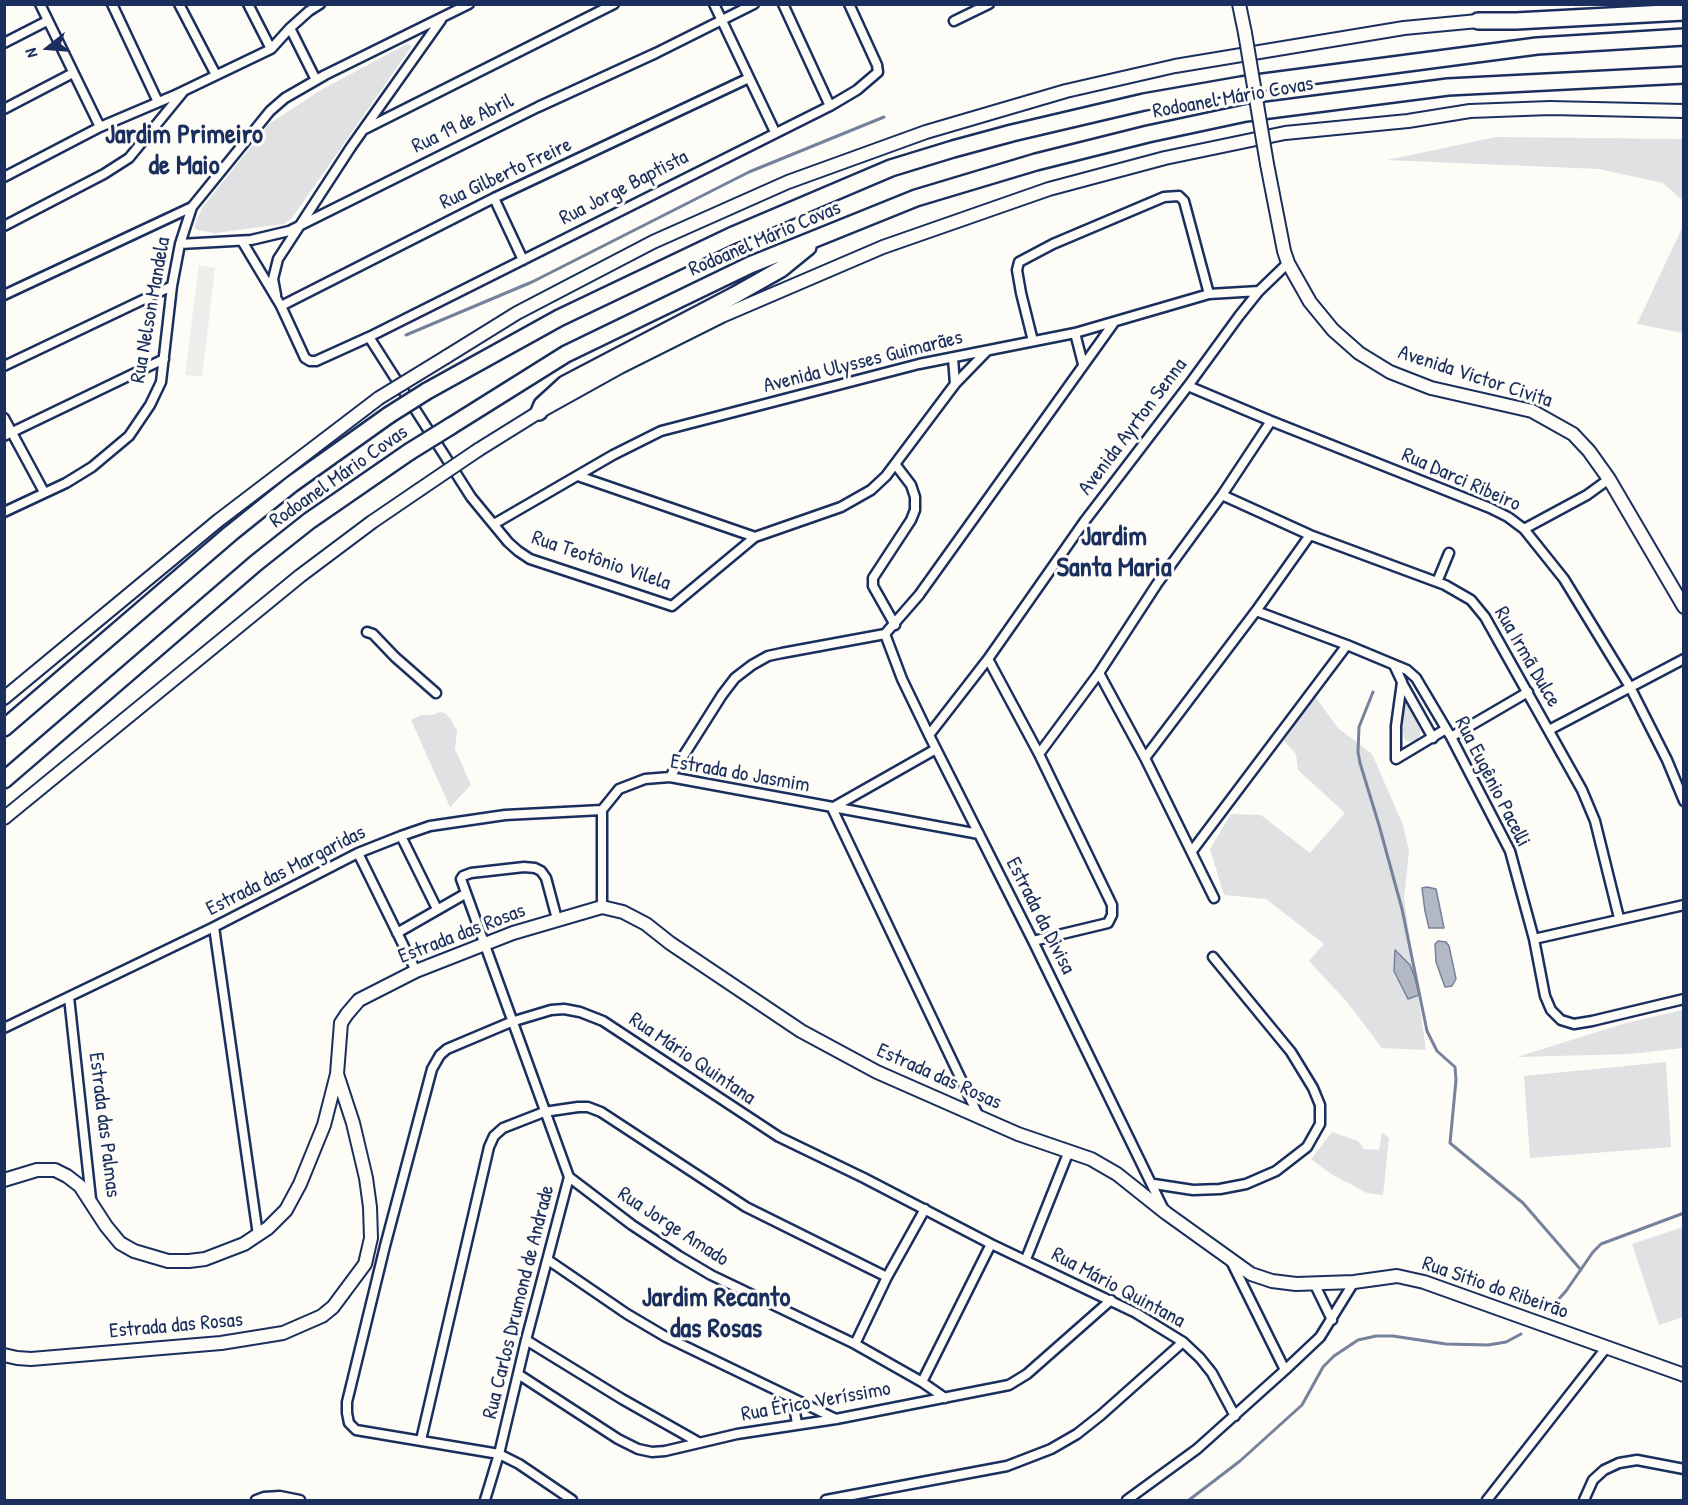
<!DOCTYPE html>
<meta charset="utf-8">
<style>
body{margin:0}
#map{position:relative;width:1688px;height:1505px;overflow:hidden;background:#fdfcf7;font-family:"Patrick Hand",sans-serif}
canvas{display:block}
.frame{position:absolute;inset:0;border:6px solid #1b2f5e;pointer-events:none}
.north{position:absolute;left:18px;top:18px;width:60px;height:60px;-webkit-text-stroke:4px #fdfcf7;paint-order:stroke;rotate:253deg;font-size:16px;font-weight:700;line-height:24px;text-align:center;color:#1b2f5e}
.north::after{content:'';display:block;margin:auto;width:21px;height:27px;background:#1b2f5e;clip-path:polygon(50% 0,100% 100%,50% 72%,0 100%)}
</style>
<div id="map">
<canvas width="1688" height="1505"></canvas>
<div class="frame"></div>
<div class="north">N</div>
</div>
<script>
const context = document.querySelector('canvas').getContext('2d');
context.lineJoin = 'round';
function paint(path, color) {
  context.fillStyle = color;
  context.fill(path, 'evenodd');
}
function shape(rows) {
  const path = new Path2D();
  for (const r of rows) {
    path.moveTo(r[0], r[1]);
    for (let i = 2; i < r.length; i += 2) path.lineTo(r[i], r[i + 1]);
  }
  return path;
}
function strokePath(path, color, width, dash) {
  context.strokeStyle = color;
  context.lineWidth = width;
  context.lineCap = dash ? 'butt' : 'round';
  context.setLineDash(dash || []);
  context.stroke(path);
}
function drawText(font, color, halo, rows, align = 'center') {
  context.font = font + ' "Patrick Hand",sans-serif';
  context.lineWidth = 6;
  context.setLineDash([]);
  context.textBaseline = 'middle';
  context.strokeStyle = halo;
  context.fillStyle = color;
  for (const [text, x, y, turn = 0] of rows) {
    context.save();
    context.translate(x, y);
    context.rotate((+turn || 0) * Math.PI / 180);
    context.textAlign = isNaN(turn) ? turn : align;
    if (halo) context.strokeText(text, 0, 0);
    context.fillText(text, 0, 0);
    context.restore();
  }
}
const built = shape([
 [199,265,215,268,202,377,185,375]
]);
const green = shape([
 [407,44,412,46,292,218,284,224,215,233,197,230,194,227,202,208,269,124,321,90],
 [1496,137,1683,139,1683,201,1663,183,1599,169,1387,160],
 [1683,217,1683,333,1637,324,1682,228],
 [1314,695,1338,728,1372,754,1403,825,1409,851,1404,898,1426,1050,1382,1048,1347,1002,1309,961,1324,944,1266,899,1224,895,1210,849,1231,814,1261,815,1310,853,1345,813,1298,770,1296,754,1284,741],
 [1405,705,1408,706,1420,729,1420,735,1418,739,1409,742,1405,740,1402,730],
 [440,712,445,713,451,720,457,731,455,749,471,785,450,807,411,720,421,715,433,715],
 [1683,1010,1683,1048,1630,1054,1517,1057,1626,1023],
 [1666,1062,1671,1147,1530,1158,1524,1076],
 [1332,1132,1358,1141,1364,1149,1379,1150,1382,1132,1389,1138,1383,1195,1367,1193,1331,1174,1311,1159],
 [1683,1227,1683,1317,1659,1325,1632,1244]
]);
const water = shape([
 [1427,887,1436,889,1444,928,1429,928,1425,911,1422,888,1427,887],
 [1438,941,1446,942,1449,946,1456,979,1452,986,1445,987,1436,962,1435,944,1438,941],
 [1395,950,1410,965,1415,978,1419,995,1408,999,1394,971,1395,950]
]);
const stream = shape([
 [406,335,532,282,749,172,884,117],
 [1373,692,1359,727,1358,752,1360,763,1379,825,1402,909,1427,1031,1437,1051,1455,1067,1456,1080,1450,1143,1523,1203,1581,1270],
 [1548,1311,1566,1291,1593,1252,1601,1244,1684,1213],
 [1189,1500,1240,1461,1302,1405,1323,1367,1334,1356,1358,1340,1376,1336,1393,1336,1446,1344,1488,1345,1506,1342,1521,1334]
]);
const street = shape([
 [40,4,100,127],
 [112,4,158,102],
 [179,4,216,75],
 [248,4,271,49],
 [714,4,775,132],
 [783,4,830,106],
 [954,21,989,4],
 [290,28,316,80],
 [4,43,47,21],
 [4,109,73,73],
 [365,129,614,4],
 [4,177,100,127,173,96,271,49,290,28,309,11,320,4],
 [494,198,523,260],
 [4,226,104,174,129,158,183,92],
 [242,241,281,306,305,358,310,361,316,361,369,337,830,106,857,90,878,72,877,65,849,4],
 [180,244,251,240,289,231,538,107,656,53,754,4],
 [4,295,192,207],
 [276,295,273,279,278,259,351,147,441,20],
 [281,306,494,198,749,78],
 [1075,333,1083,364],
 [369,337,471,497,508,542,518,551,530,559,672,606,755,537,841,507,871,490,886,476,955,384,987,351],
 [1033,341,1021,293,1017,270,1019,262,1053,244,1164,197,1179,196,1184,201,1209,294],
 [953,358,955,384],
 [4,366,172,286],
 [1188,386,1271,421,1490,508,1508,517,1524,529,1564,579,1630,687,1667,760,1684,801],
 [4,418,44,492],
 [4,436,164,359],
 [578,476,755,537],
 [1222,495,1310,535,1445,585,1471,600,1485,617,1582,790,1595,821,1619,918],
 [4,512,66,483,92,467,129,436,150,405,161,382,172,286,180,244,192,207,270,111,285,98,325,75,469,4],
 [494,524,613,455,661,431,919,364,1075,333,1209,294,1259,291],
 [1524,529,1587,495,1609,479],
 [1437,582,1449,553],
 [1256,611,1347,645,1407,670,1416,678,1451,737,1510,851,1534,939,1545,996,1551,1010,1561,1020,1574,1024,1592,1021,1684,999],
 [895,625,873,586,873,578,911,520,915,510,915,497,911,485,895,464],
 [367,632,373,634,395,657,436,693],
 [885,634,902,679,929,735,1033,941,1164,1210],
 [885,634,919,595,1113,324],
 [988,659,1039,754,1112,905,1112,915,1108,923,1033,941],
 [1394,665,1402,682,1396,726,1396,759,1446,729],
 [1099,673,1145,758,1214,898],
 [1402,683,1433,738],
 [1549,730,1684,659],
 [929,735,988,659,1084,522,1188,386,1239,316,1259,291,1288,263],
 [1451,737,1528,692],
 [936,749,832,808,979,1117],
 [1039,754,1099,673,1157,584,1222,495,1271,421],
 [1145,758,1256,611,1310,535],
 [670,777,722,695,735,678,752,665,768,656,782,653,885,634],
 [401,836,437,909],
 [1192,851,1347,645],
 [358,853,416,971],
 [602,907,602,810,619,789,645,779,670,777,979,834],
 [214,927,258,1235],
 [397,933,465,894],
 [1534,939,1684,905],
 [69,997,91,1199],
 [4,1028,214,927,358,853,401,836,430,826,505,815,602,810],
 [569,1177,632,1225,679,1256,711,1275,855,1344,922,1382,945,1398],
 [1154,1184,1193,1190,1220,1189,1246,1184,1276,1171,1307,1147,1320,1124,1320,1105,1313,1088,1291,1052,1213,957],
 [1026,1259,1069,1151],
 [548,1260,627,1314,666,1337,836,1419],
 [1232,1263,1285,1370],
 [1315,1285,1332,1320],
 [526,1340,622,1399,698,1442],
 [855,1344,887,1277,925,1209],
 [518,1374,618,1439,638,1449,652,1452,665,1451,737,1434,836,1419,1009,1385,1027,1374,1111,1300],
 [922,1382,991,1244],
 [793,1399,797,1424],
 [421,1440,489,1147,494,1136,503,1128,544,1112,578,1107,588,1107,601,1112,746,1207,887,1277],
 [256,1500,264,1497,280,1496,300,1500],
 [485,1500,499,1454,526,1340,569,1177,461,879,463,876,471,873,524,867,535,868,541,871,546,878,557,919],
 [572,1500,519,1464,499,1454,356,1430,349,1423,347,1413,347,1402,385,1246,432,1069,440,1055,447,1049,511,1022,551,1010,564,1009,580,1012,603,1021,779,1137,864,1178,991,1244,1136,1313,1183,1342,1200,1358,1212,1373,1235,1416],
 [826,1500,1007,1466,1051,1449,1077,1434,1101,1415,1183,1342],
 [1127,1500,1197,1449,1285,1370,1320,1337,1354,1282],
 [1487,1500,1606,1348],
 [1584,1500,1593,1480,1604,1470,1619,1463,1637,1460,1684,1469]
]);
const secondary = shape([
 [1239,4,1245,33],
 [1267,164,1284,251,1288,263,1310,302,1333,330,1359,353,1390,372,1431,388,1532,411,1573,434,1589,451,1609,479,1684,607],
 [446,357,517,313,653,242,788,182,926,132,1066,91,1175,66,1404,28,1478,21],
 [478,450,539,412,620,367,722,316,883,247,1049,189,1165,158,1285,133,1408,121,1470,111,1550,108,1684,111],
 [4,698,219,520,379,398],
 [4,818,300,576,372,522,419,490],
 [4,1180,37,1170,55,1170,67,1176,80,1186,106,1226,120,1243,134,1251,168,1261,189,1261,205,1259,244,1244,268,1228,286,1210,300,1184,324,1125,337,1074],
 [4,1355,17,1358,31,1359,221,1343,283,1333,322,1316,333,1307,365,1264,371,1238,370,1207,366,1178,353,1123,337,1074,341,1023,347,1014,359,1000,416,971,513,933,602,907,623,912,646,924,670,943,801,1031,877,1072,1018,1134,1091,1159,1117,1174,1166,1213,1251,1274,1272,1281,1296,1284,1354,1282,1397,1276,1424,1282,1684,1375]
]);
const highway = shape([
 [1478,21,1516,21,1684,12],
 [427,391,559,318,731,236,891,168,953,149,1012,133,1144,102,1241,85,1537,46,1684,37],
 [539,412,542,405,565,384,735,295,781,269,808,247],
 [451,426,566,354,750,265,916,198,1036,162,1148,134,1246,113,1448,87,1684,75],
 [4,728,231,533,292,484,389,415],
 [4,780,256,563,309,521,409,452]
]);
const secondaryBridge = shape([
 [1245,33,1267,164],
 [379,398,446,357],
 [419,490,478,450]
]);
const highwayBridge = shape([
 [389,415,427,391],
 [409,452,451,426]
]);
const streetNames = [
 ["Rodoanel Mário Covas",1233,98,-10],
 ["Rua 19 de Abril",463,124,-26],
 ["Rua Gilberto Freire",506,174,-25],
 ["Rua Jorge Baptista",624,188,-27],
 ["Rodoanel Mário Covas",765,239,-23],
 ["Rua Nelson Mandela",151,310,-80],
 ["Avenida Ulysses Guimarães",863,362,-14],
 ["Avenida Victor Civita",1475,377,18],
 ["Avenida Ayrton Senna",1133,427,-53],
 ["Rodoanel Mário Covas",339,477,-35],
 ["Rua Darci Ribeiro",1461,480,24],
 ["Rua Teotônio Vilela",601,561,19],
 ["Rua Irmã Dulce",1527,657,60],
 ["Estrada do Jasmim",740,774,10],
 ["Rua Eugênio Pacelli",1492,782,63],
 ["Estrada das Margaridas",286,871,-27],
 ["Estrada da Divisa",1040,916,63],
 ["Estrada das Rosas",462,934,-21],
 ["Rua Mário Quintana",692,1059,34],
 ["Estrada das Rosas",939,1077,24],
 ["Estrada das Palmas",104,1125,83],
 ["Rua Jorge Amado",673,1227,33],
 ["Rua Mário Quintana",1118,1288,28],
 ["Rua Sítio do Ribeirão",1495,1288,19],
 ["Rua Carlos Drumond de Andrade",519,1302,-76],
 ["Estrada das Rosas",176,1326,-5],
 ["Rua Érico Veríssimo",816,1402,-10]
];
const districtNames = [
 ["Jardim Primeiro",184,136],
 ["de Maio",184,167],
 ["Jardim",1114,538],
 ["Santa Maria",1114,569],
 ["Jardim Recanto",716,1299],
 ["das Rosas",716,1330]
];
paint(built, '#edeeec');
paint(green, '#e0e1e3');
paint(water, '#b3b8c5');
strokePath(water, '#76819c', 1.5);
strokePath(stream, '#76819c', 3);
strokePath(street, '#1b2f5e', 13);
strokePath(secondary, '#1b2f5e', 16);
strokePath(highway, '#1b2f5e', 20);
strokePath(street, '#fdfcf7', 8);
strokePath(secondary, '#fdfcf7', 12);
strokePath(highway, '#fdfcf7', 15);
strokePath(secondaryBridge, '#1b2f5e', 16, []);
strokePath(highwayBridge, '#1b2f5e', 20, []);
strokePath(secondaryBridge, '#fdfcf7', 12);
strokePath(highwayBridge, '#fdfcf7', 15);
drawText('21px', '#1b2f5e', '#fdfcf7', streetNames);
drawText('bold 27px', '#1b2f5e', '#fdfcf7', districtNames);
</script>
